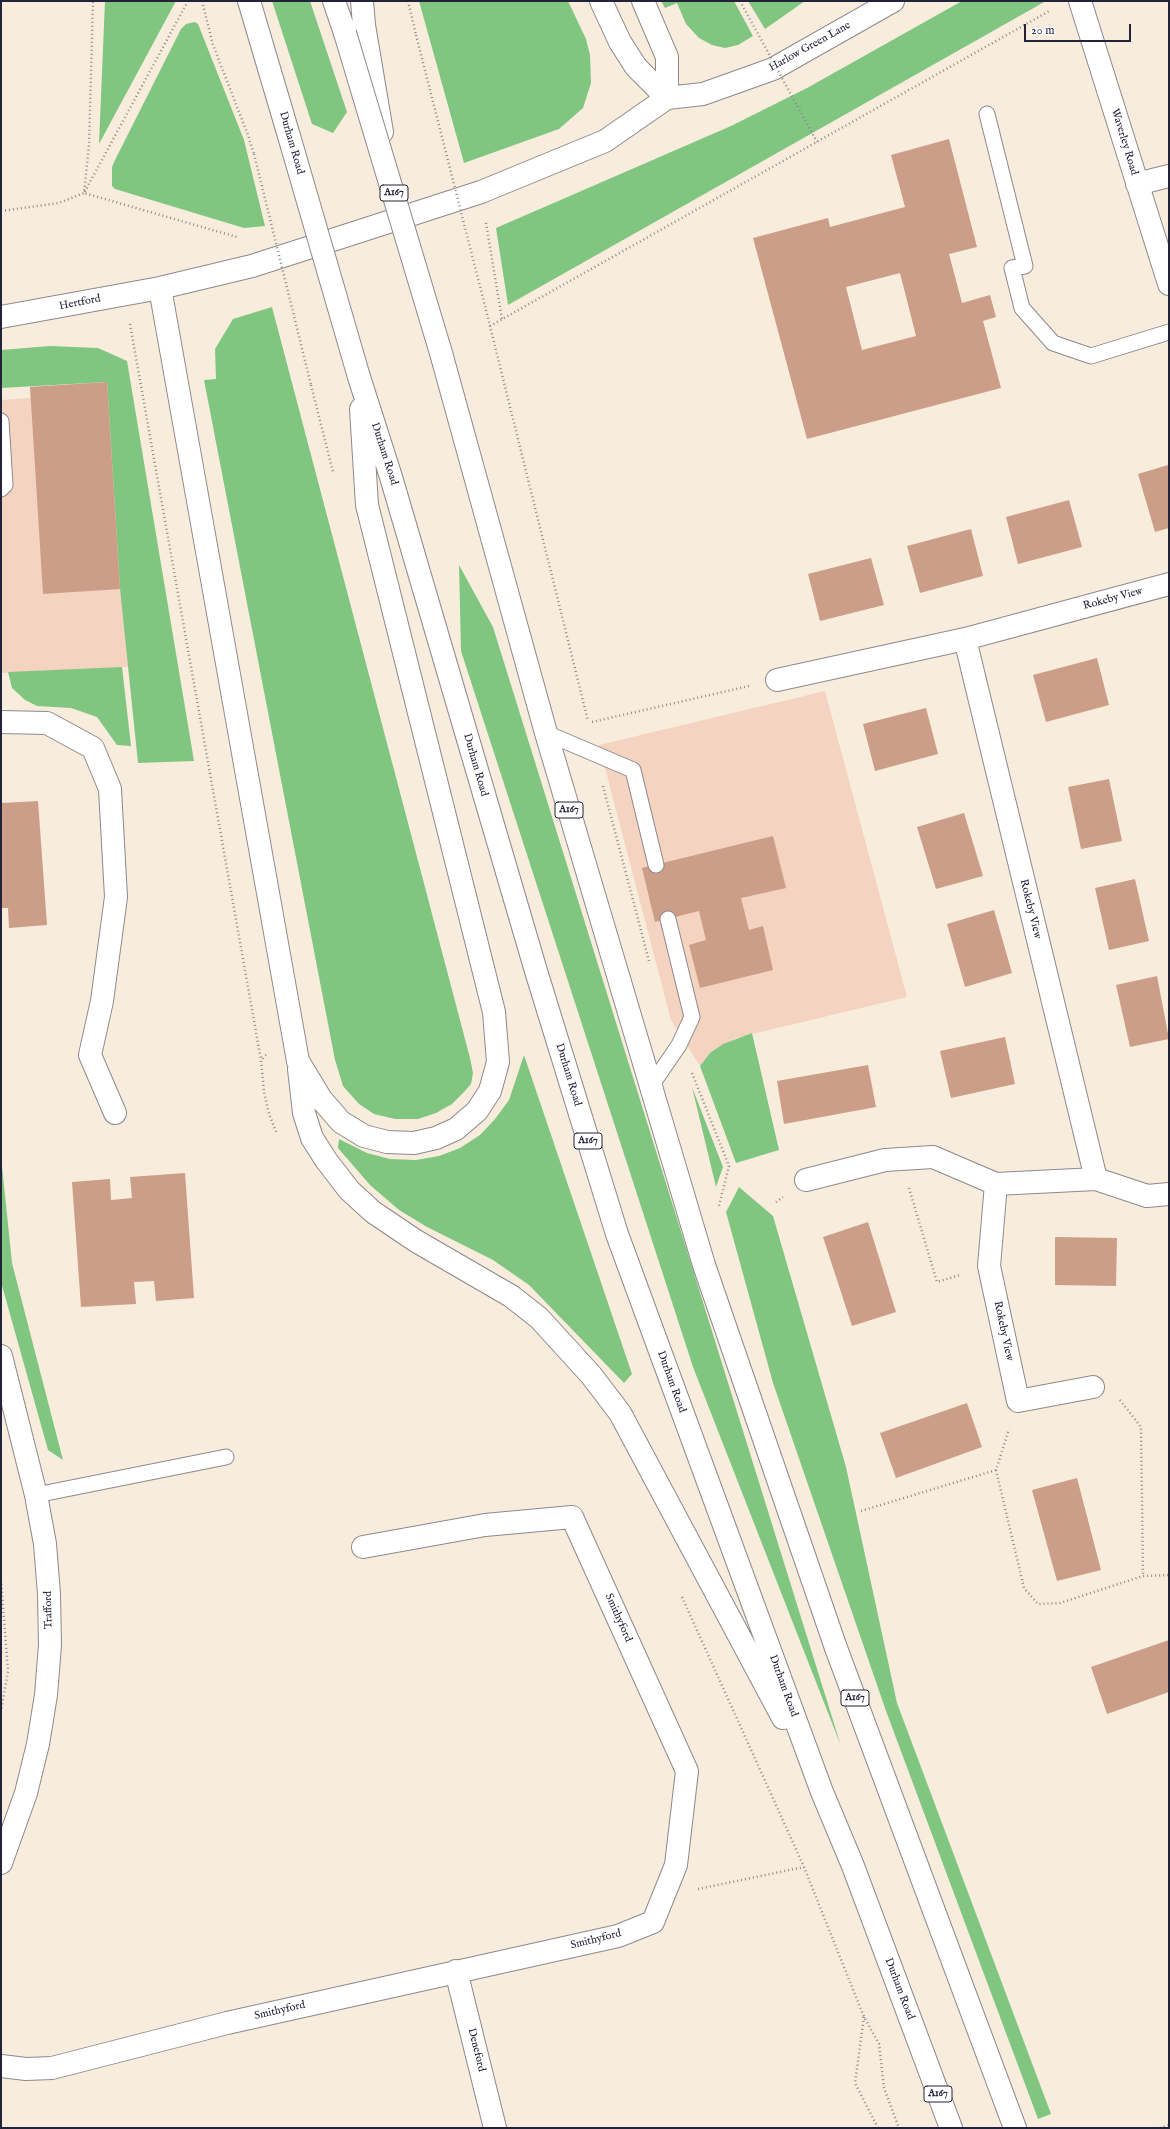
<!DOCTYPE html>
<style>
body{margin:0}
#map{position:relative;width:1170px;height:2129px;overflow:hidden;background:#f8eddd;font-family:"IM FELL English",serif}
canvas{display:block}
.frame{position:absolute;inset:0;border:2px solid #22223b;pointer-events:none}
.scale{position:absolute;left:1024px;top:24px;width:107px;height:18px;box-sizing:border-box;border:2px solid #22223b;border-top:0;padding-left:5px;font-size:12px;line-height:14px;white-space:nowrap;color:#22223b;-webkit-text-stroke:3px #fff;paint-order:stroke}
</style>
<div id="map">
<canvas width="1170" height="2129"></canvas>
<div class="frame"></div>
<div class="scale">20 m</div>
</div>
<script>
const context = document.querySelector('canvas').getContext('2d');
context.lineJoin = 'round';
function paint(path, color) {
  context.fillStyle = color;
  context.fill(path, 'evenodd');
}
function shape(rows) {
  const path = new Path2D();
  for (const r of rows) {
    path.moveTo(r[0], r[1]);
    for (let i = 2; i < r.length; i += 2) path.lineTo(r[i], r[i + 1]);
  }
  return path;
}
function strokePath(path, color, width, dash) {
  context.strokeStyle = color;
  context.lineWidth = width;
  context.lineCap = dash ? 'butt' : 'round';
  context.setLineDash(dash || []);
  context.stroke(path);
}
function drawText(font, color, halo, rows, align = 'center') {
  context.font = font + ' "IM FELL English",serif';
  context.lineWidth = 3.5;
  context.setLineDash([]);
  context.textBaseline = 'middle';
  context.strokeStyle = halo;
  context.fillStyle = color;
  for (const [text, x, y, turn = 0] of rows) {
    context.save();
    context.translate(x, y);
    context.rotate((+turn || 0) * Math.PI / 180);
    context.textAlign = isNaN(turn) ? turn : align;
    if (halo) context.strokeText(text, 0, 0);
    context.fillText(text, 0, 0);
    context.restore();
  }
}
const built = shape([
 [107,382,120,589,128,667,1,673,1,400,31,398,30,387],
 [825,691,907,997,736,1038,710,1053,700,1066,671,1020,599,745]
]);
const green = shape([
 [105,1,176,1,99,144],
 [272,1,310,1,347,112,333,133,312,124],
 [419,1,568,1,586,39,590,55,591,83,583,108,559,129,464,163],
 [661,1,734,1,753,36,738,45,725,48,712,45,699,38,686,24,677,3,665,8],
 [748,1,805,1,765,29],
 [962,1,1046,1,508,305,496,228,731,126,807,88],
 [195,22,198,24,244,140,265,226,244,228,115,189,112,186,112,167,115,160,181,29,186,24],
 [272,307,470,1058,473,1073,471,1084,464,1092,452,1104,436,1113,418,1119,395,1119,374,1114,359,1104,343,1086,335,1060,204,380,216,379,215,349,233,319],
 [50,346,98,348,127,361,194,761,138,763,120,589,107,382,1,388,1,350],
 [459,565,493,627,841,1746,693,1367,461,651],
 [122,667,131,746,117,745,97,717,71,708,37,706,25,700,12,688,8,672],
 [752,1033,779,1150,736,1163,700,1066,710,1053,723,1044],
 [524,1055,632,1374,624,1383,529,1285,493,1260,427,1227,399,1210,370,1185,338,1148,339,1139,367,1153,390,1159,416,1160,439,1156,460,1148,480,1135,495,1119,509,1100],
 [692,1087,723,1167,716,1187],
 [1,1112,2,1166,12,1263,63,1460,48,1450,1,1282],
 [739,1187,773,1216,846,1467,897,1703,1051,2114,1038,2119,886,1711,773,1383,726,1212]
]);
const building = shape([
 [949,139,977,247,949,254,962,303,990,295,996,317,983,321,1001,388,807,439,753,238,828,218,830,227,905,207,891,155],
 [900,273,916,336,862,350,846,287],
 [107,382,120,589,43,594,30,387],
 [1168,465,1169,528,1155,532,1138,474],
 [1069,500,1082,547,1018,564,1006,517],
 [971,529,983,576,920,593,907,546],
 [871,558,884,605,820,621,808,574],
 [1097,658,1109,705,1046,722,1033,675],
 [926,708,938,754,875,771,863,724],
 [1109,779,1122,841,1081,849,1068,787],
 [38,801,47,925,9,928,8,908,1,908,1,803],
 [964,813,983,876,936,889,917,827],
 [773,836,786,888,741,898,749,930,763,926,773,970,700,988,689,945,706,940,699,911,655,922,642,868],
 [1135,879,1149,941,1109,950,1095,888],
 [994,910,1012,973,965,987,947,924],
 [1157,976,1169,1039,1130,1047,1116,985],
 [1005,1037,1015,1084,951,1098,940,1051],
 [868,1065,876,1107,784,1124,777,1081],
 [185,1173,194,1298,156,1301,154,1281,134,1282,136,1304,81,1307,72,1182,110,1179,111,1200,132,1198,130,1177],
 [868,1222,896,1312,852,1326,823,1237],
 [1055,1237,1117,1238,1116,1286,1055,1285],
 [967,1403,982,1447,896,1478,880,1433],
 [1077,1478,1101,1570,1057,1581,1032,1490],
 [1169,1640,1169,1692,1107,1714,1091,1667]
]);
const path = shape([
 [188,1,84,193,237,237],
 [202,1,213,45,248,135,254,154],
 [408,1,416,35],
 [1,211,59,203,84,193,89,145,93,1],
 [486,223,502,319],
 [486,310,588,721],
 [130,324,261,1060],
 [490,326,1051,10],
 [311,385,333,472],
 [592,722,749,686],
 [603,786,649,961],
 [266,1055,261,1060,264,1092,269,1114,277,1134],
 [692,1073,729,1166,719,1206],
 [909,1188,937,1282,960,1275],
 [776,1202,783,1197],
 [1120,1400,1141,1427,1143,1576],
 [996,1470,1024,1588,1038,1604,1060,1603,1143,1576,1169,1575],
 [861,1511,996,1470,1009,1429],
 [1,1580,8,1671,1,1711],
 [682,1597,804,1867,864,2017,879,2044,884,2088,899,2128],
 [698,1889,804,1867],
 [864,2017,855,2083,878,2128],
 [1160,2128,1169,2125]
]);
const lane = shape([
 [987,114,1025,266,1012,268,1022,308,1053,343,1091,356,1169,332],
 [1,489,5,485,1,421],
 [546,733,633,770,656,865],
 [651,1086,679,1045,692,1017,668,919],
 [36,1495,226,1457]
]);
const street = shape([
 [1080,1,1169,284],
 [1137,184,1169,176],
 [965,639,1096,1179,1147,1196,1169,1194],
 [777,680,965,639,1169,584],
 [1,722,47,723,93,748,110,789,116,897,102,1001,90,1055,115,1113],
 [806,1180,885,1160,933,1157,996,1184,1096,1179],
 [996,1184,989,1266,1018,1401,1093,1387],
 [456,1971,495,2128],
 [1,2066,26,2069,52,2068,227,2023,618,1936,653,1922,676,1865,687,1771,572,1517,485,1525,363,1547]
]);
const secondary = shape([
 [160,288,298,1061],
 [1,317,160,288,252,266,481,192,605,141,667,98,703,94,773,69,893,1],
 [1,1356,36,1495,45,1544,49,1594,50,1645,46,1695,38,1744,26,1793,1,1863]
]);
const primary = shape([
 [249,1,289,136],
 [334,1,345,33],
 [362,1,364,25,382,132],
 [601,1,620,42,636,67,667,98],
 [643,1,667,57,667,98],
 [441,353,546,733,704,1265,836,1648,1015,2128],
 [359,377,391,477,536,971,617,1234,822,1792,853,1866,951,2128],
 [298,1061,321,1099,341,1122,364,1136,387,1142,414,1143,436,1138,456,1129,477,1111,490,1091,498,1062,494,1012,367,505,361,409],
 [299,1069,304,1113,312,1138,326,1160,349,1190,373,1212,416,1241,511,1296,539,1318,591,1375,620,1413,783,1718]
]);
const pathBridge = shape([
 [740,1,817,142],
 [416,35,486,310],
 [254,154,311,385]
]);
const primaryBridge = shape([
 [345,33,441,353],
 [289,136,359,377]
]);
const shields = [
 [394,193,28],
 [569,810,28],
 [588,1141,28],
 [855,1698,28],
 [938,2094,28]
];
const shieldNames = [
 ["A167",394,193],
 ["A167",569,810],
 ["A167",588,1141],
 ["A167",855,1698],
 ["A167",938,2094]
];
const streetNames = [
 ["Harlow Green Lane",810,47,-29],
 ["Waverley Road",1124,142,73],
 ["Durham Road",291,143,74],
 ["Hertford",80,303,-11],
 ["Durham Road",384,454,72],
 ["Rokeby View",1113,599,-15],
 ["Durham Road",475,765,74],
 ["Rokeby View",1030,909,76],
 ["Durham Road",568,1075,73],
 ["Rokeby View",1003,1331,78],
 ["Durham Road",671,1382,70],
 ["Trafford",49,1610,-91],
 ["Smithyford",618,1618,66],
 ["Durham Road",783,1686,70],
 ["Smithyford",596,1940,-14],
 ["Durham Road",899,1989,69],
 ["Smithyford",280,2011,-13],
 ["Deneford",476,2050,76]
];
paint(built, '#f4d3c0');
paint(green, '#80c681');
paint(building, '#cc9d87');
strokePath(lane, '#8d888c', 17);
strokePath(street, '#8d888c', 24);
strokePath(secondary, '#8d888c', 24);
strokePath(primary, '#8d888c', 24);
strokePath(path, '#8d888c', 2.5, [1, 3]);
strokePath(lane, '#fff', 15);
strokePath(street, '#fff', 22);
strokePath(secondary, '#fff', 22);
strokePath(primary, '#fff', 22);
strokePath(primaryBridge, '#8d888c', 24, []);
strokePath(pathBridge, '#8d888c', 2.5, [1, 3]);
strokePath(primaryBridge, '#fff', 22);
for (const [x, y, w] of shields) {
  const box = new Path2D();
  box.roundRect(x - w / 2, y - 8, w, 16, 3);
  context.fillStyle = '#fff';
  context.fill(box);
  strokePath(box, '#22223b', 1);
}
drawText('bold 10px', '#22223b', null, shieldNames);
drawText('11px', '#22223b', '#fff', streetNames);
</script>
